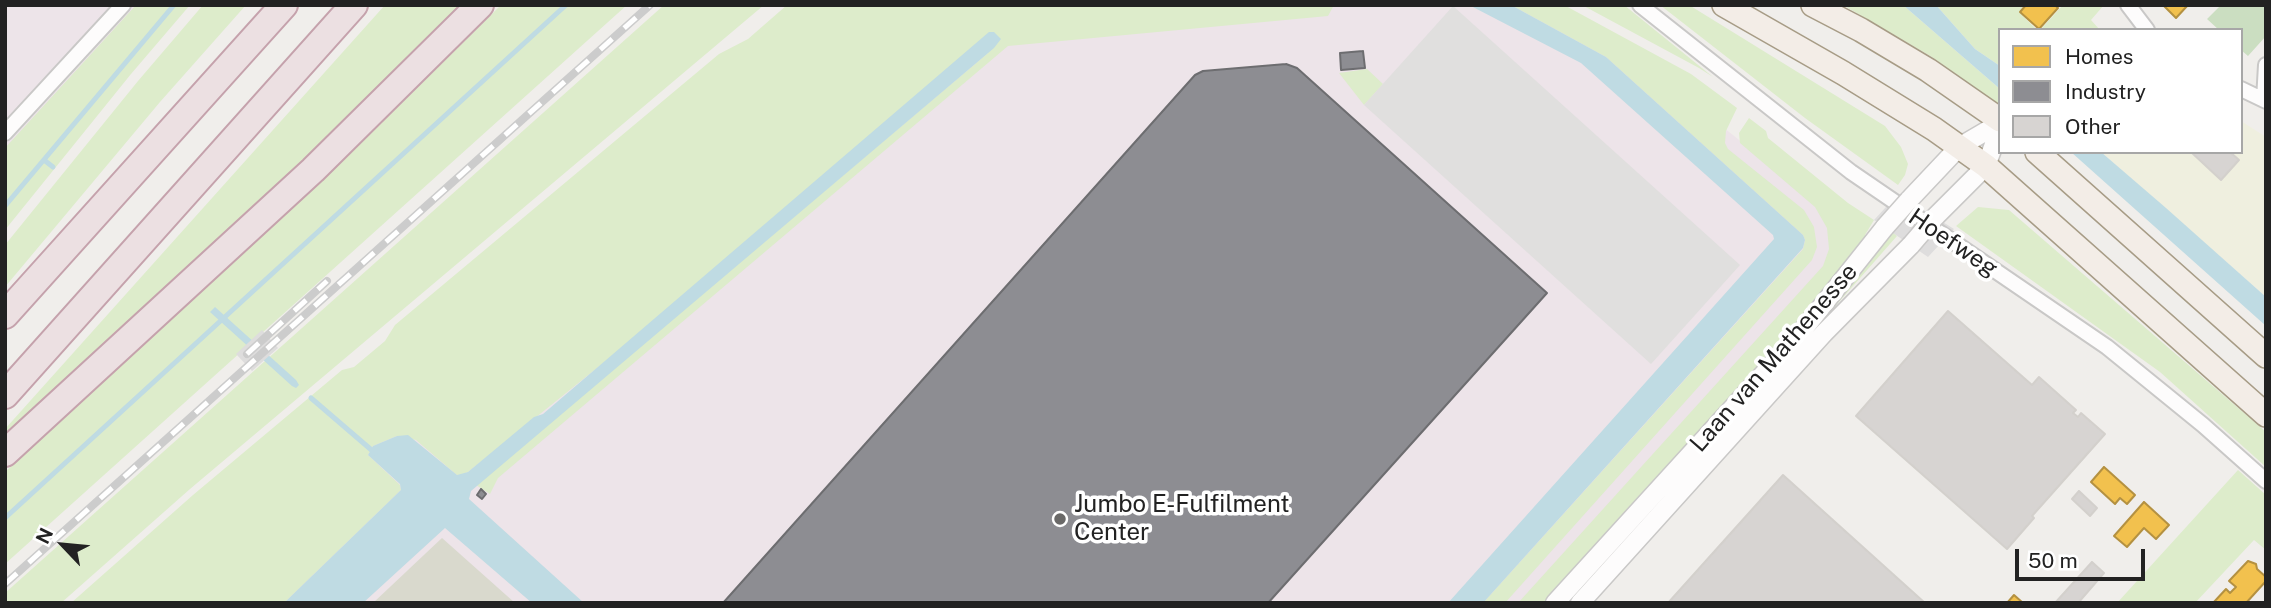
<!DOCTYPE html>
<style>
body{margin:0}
#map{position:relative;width:2271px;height:608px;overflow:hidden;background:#f0eeeb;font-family:"Public Sans",sans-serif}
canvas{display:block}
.frame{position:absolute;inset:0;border:7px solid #222;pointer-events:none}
.legend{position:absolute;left:1998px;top:28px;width:245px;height:126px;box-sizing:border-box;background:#fff;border:2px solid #a7a7a7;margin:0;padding:9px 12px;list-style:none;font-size:21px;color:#222}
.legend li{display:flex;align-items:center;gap:14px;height:35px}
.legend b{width:35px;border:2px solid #a7a7a7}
.north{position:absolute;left:28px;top:510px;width:70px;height:70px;-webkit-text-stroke:5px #fff;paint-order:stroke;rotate:296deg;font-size:19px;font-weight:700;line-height:28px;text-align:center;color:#222}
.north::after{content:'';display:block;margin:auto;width:24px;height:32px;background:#222;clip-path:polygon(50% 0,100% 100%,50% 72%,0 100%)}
.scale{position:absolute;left:2015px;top:549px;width:130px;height:32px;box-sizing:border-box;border:4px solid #222;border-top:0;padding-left:9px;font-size:21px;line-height:24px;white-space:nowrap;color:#222;-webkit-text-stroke:5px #fff;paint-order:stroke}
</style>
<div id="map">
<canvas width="2271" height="608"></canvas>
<div class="frame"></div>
<ul class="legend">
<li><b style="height:19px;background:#f2c14e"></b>Homes</li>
<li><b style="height:19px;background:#8d8d92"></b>Industry</li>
<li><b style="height:19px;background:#d7d4d2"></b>Other</li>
</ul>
<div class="north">N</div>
<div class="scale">50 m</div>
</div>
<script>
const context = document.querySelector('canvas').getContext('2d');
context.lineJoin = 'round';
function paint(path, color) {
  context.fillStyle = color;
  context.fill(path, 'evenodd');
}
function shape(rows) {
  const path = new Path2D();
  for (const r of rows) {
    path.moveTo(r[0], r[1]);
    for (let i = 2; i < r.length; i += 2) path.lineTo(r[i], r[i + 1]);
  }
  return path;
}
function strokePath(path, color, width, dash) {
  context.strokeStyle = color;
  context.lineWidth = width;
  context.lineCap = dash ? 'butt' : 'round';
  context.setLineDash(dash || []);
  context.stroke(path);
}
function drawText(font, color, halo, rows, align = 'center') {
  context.font = font + ' "Public Sans",sans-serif';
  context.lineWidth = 7;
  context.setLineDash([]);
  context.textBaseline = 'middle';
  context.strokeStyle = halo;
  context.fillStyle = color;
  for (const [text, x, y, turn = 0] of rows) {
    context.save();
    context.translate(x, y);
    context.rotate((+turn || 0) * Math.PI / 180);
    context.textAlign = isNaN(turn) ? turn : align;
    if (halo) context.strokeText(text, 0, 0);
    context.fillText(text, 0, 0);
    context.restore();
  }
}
const industrial = shape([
 [5,5,145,5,5,156],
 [811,5,1537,5,1670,85,1846,225,1846,243,1522,603,139,603]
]);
const construction = shape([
 [442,538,515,603,373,603]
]);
const farmland = shape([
 [2241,121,2266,137,2266,297,2101,152,2241,152]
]);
const grass = shape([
 [136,5,190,5,131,74,5,230,5,148],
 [203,5,246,5,160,102,5,287,5,245,138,81],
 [385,5,472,5,5,446,5,429],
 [501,5,627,5,5,564,5,472,346,158],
 [664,5,764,5,190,489,61,603,5,603,5,593],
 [787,5,1334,5,1328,16,1008,46,498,478,490,494,476,485,994,48,468,472,458,476,416,440,397,436,373,446,368,455,400,485,401,490,284,603,71,603,193,495,342,370,354,367,385,341,395,325,719,54,748,39],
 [1511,5,1564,5,1691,74,1737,108,1726,131,1725,143,1728,149,1804,210,1814,227,1817,247,1812,260,1505,603,1483,603,1803,249,1805,240,1803,235,1606,57],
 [1582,5,1624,5,1713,77,1699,68],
 [1660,5,1689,5,1885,126,1901,147,1908,164,1905,175,1898,185,1805,118],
 [1843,5,1903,5,2000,89,2000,105,1932,57],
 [1936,5,2024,5,2019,12,2037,30,2000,30,2000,66,1975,49],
 [2063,5,2104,5,2091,20,2100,30,2040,30],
 [1367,69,1383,84,1364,105,1339,73],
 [1749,118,1766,131,1768,138,1848,203,1874,220,1865,235,1866,240,1793,333,1548,603,1518,603,1823,266,1829,249,1827,228,1815,207,1740,143,1739,133],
 [1978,207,2009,210,2266,432,2266,467,2160,372,1956,226],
 [1892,232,1897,236,1574,603,1561,603],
 [2238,470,2266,495,2266,550,2254,540,2195,603,2117,603]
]);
const forest = shape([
 [2221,5,2266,5,2266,36,2248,56,2241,50,2241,30,2219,30,2207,19]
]);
const parking = shape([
 [1453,6,1740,265,1651,364,1364,105]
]);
const water = shape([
 [1469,5,1511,5,1606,57,1803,235,1805,240,1803,248,1483,603,1448,603,1774,239,1773,235,1581,63],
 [1903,5,1936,5,1975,49,2000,66,2000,89],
 [989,32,994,32,1001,39,994,48,471,491,469,499,584,603,532,603,445,528,363,603,284,603,401,490,400,484,368,455,373,446,397,436,408,435,457,475,468,472,534,417,543,414],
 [2071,152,2101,152,2166,208,2266,297,2266,326],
 [215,307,296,380,299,385,296,388,292,386,210,312]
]);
const pier = shape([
 [1898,194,1954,229,1928,257,1874,220],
 [262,330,278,348,252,371,236,354]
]);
const homes = shape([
 [2026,5,2055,5,2058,8,2039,29,2020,12,2026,5],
 [2163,5,2188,5,2176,18,2163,5],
 [2104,467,2135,495,2127,504,2120,498,2115,504,2091,482,2104,467],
 [2144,502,2169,525,2156,539,2144,528,2127,547,2114,536,2144,502],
 [2248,561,2256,564,2257,569,2266,577,2266,581,2246,603,2213,603,2226,589,2230,593,2236,587,2229,581,2248,561],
 [2014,595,2023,603,2007,603,2014,595]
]);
const industry = shape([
 [1363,51,1365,68,1341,70,1340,53,1363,51],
 [1286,64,1297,68,1547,293,1268,603,723,603,1195,75,1203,71,1286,64],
 [481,489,486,494,482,499,477,495,481,489]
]);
const stream = shape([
 [44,160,53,167],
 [5,206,174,5],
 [311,398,375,453],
 [5,518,566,5]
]);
const building = shape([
 [2191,152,2230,152,2239,160,2221,180,2191,152],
 [1948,311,2032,385,2039,377,2076,410,2073,413,2078,417,2081,413,2105,434,2032,516,2034,518,2007,549,1856,416,1948,311],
 [1783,475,1925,603,1668,603,1783,475],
 [2079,491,2097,508,2090,516,2072,499,2079,491],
 [2092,562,2104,573,2078,603,2055,603,2092,562]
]);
const minor = shape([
 [1640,5,1851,172,2107,347,2203,425,2266,481],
 [2128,5,2147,30],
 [2241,89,2266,101],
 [2264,100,2266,65],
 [5,133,123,5]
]);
const tertiary = shape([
 [1909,200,1959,147,2000,123],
 [1935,217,1986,166,2000,128],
 [1555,603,1799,335,1885,227],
 [1580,603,1824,333,1911,245]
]);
const primary = shape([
 [1724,5,1843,73,1934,129,1986,166,2266,415],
 [1813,5,1861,30,1928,70,2000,120],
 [2037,152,2266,356]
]);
const motorway = shape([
 [5,315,284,5],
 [5,395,354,5],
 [5,453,313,170,480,5]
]);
const rail = shape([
 [247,354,327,281],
 [5,584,650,5]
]);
const tertiaryBridge = shape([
 [1885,227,1909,200],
 [1911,245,1935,217]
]);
const markers = [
 [1060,519,7,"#6a6968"]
];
const streetNames = [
 ["Hoefweg",1953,243,34],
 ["Laan van Mathenesse",1774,358,-49]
];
const poiNames = [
 ["Jumbo E-Fulfilment",1074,505],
 ["Center",1074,533]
];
paint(industrial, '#ede4e9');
paint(construction, '#d9d9cd');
paint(farmland, '#efefdf');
paint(grass, '#ddeccb');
paint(forest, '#cbdec1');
paint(parking, '#e0dfde');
paint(water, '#bfdbe3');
paint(pier, '#dedddd');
paint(homes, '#f2c14e');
strokePath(homes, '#b49141', 2);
paint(industry, '#8d8d92');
strokePath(industry, '#6d6d70', 2);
strokePath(stream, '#bfdbe3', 5);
paint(building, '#d7d4d2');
strokePath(building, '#d3d0cc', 2);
strokePath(minor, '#c9c8c7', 18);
strokePath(tertiary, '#c9c8c7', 21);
strokePath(primary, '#a79c86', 26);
strokePath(motorway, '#c5a2ac', 30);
strokePath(minor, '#fdfcfc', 14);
strokePath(tertiary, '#fdfcfc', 18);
strokePath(primary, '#f3ede7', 23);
strokePath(motorway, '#ece0e2', 26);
strokePath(rail, '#ccc', 8);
strokePath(rail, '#fff', 5, [16]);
strokePath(tertiaryBridge, '#c9c8c7', 21, []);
strokePath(tertiaryBridge, '#fdfcfc', 18);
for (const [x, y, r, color] of markers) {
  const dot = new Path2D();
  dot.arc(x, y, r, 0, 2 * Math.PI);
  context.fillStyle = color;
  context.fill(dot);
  strokePath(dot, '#fff', 2.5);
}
drawText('24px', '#222', '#fff', streetNames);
drawText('24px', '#222', '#fff', poiNames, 'left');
</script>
